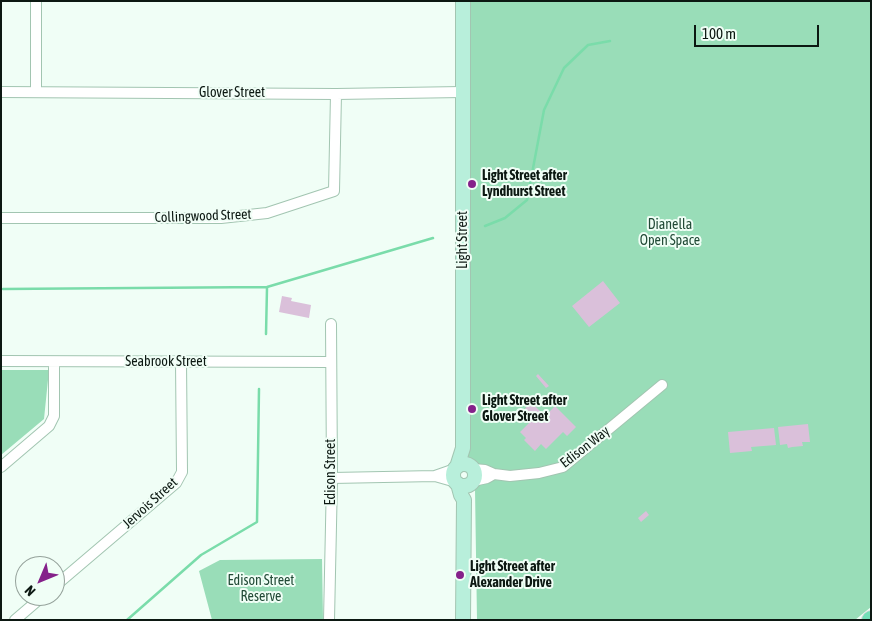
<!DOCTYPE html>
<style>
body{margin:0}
#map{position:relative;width:872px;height:621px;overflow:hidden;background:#f0fef6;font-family:"Asap Condensed",sans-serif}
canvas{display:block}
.frame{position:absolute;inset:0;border:2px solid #0c1812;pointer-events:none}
.north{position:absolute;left:15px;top:556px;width:50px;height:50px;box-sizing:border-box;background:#f0fef6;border:1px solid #95a29b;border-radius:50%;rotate:225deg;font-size:14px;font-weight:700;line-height:20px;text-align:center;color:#0c1812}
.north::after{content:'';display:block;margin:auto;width:18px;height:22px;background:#85218a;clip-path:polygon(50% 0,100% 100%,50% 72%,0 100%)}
.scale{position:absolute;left:694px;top:25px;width:125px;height:22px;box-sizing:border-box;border:2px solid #0c1812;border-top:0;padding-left:6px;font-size:15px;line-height:18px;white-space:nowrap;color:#0c1812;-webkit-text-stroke:4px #f0fef6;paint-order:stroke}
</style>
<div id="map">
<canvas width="872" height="621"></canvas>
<div class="frame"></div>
<div class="north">N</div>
<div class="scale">100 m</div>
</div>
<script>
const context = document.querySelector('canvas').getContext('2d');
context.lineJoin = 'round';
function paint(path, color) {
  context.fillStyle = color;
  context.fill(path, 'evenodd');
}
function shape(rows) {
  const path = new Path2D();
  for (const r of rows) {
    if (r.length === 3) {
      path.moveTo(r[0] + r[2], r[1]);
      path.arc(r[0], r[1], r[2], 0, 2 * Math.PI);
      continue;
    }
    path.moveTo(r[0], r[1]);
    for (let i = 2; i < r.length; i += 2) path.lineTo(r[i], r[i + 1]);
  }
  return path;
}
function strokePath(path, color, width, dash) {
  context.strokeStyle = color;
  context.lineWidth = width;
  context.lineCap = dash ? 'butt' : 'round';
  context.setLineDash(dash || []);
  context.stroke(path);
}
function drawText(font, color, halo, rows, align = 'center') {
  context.font = font + ' "Asap Condensed",sans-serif';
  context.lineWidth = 4;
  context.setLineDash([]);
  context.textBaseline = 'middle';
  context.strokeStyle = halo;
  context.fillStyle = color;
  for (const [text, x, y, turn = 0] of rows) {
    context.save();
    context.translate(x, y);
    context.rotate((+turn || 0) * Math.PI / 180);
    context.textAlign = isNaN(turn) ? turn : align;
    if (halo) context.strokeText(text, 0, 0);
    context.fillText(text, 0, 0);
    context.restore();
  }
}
const green = shape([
 [471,1,871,1,871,607,855,620,477,620,475,489,468,465],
 [1,370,49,370,44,419,1,455],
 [322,559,323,620,212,620,199,571,220,560]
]);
const stream = shape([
 [485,226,505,218,527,200,544,110,564,68,588,45,610,41],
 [3,289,267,287,433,238],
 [266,334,267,288],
 [127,620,201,555,257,522,259,389]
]);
const building = shape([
 [603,281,620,303,589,327,572,306],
 [282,296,292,298,291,301,311,305,309,318,279,312],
 [538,374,549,386,546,388,536,376],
 [534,399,538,403,535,406,545,416,555,406,576,427,567,436,563,432,546,449,541,444,535,451,524,440,526,438,520,432,529,423,524,417,525,415,522,412],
 [808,424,810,442,802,442,803,446,792,447,788,448,787,444,780,445,778,427],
 [774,428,776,445,751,447,752,451,730,453,728,432],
 [646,511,649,515,641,522,638,518]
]);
const street = shape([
 [1,92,336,94,462,92],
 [36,92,36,1],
 [1,218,221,218,267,213,334,191,336,94],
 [1,361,330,362],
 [1,467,49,426,54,416,54,362],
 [473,469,485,470,494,474,510,476,539,473,563,467,662,385],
 [435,476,456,482],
 [332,478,435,476,455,469],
 [473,481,487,478,494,474],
 [55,586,176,483,182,472,181,361],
 [15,620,43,596],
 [329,620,332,478,331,324]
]);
const secondary = shape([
 [464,475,11],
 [457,467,463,448,463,1],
 [458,484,461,495,464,500,463,620]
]);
const primary = shape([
 [870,620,871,619]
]);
const markers = [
 [472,184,5,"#85218a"],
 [472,409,5,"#85218a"],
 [460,575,5,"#85218a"]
];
const streetNames = [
 ["Glover Street",232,93],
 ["Collingwood Street",203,216,-2],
 ["Light Street",463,240,-90],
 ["Seabrook Street",166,362],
 ["Edison Way",585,447,-38],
 ["Edison Street",331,472,-90],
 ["Jervois Street",150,503,-42]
];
const poiNames = [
 ["Light Street after",482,176],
 ["Lyndhurst Street",482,192],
 ["Light Street after",482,401],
 ["Glover Street",482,417],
 ["Light Street after",470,567],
 ["Alexander Drive",470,583]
];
const parkNames = [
 ["Dianella",670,225],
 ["Open Space",670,241],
 ["Edison Street",261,581],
 ["Reserve",261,597]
];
paint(green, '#99ddb8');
strokePath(stream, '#7adcaa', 2.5);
paint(building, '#dac0da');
strokePath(street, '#a2c5b1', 12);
strokePath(secondary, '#a2c5b1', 16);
strokePath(primary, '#d8dad9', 18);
strokePath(street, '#fff', 10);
strokePath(secondary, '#b8efdb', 14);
strokePath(primary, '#72dfb7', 16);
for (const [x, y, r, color] of markers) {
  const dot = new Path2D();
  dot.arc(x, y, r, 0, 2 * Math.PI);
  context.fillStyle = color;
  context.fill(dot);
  strokePath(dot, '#f0fef6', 2);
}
drawText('14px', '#0c1812', '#f0fef6', streetNames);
drawText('bold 14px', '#0c1812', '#f0fef6', poiNames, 'left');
drawText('14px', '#214a36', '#f0fef6', parkNames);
</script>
